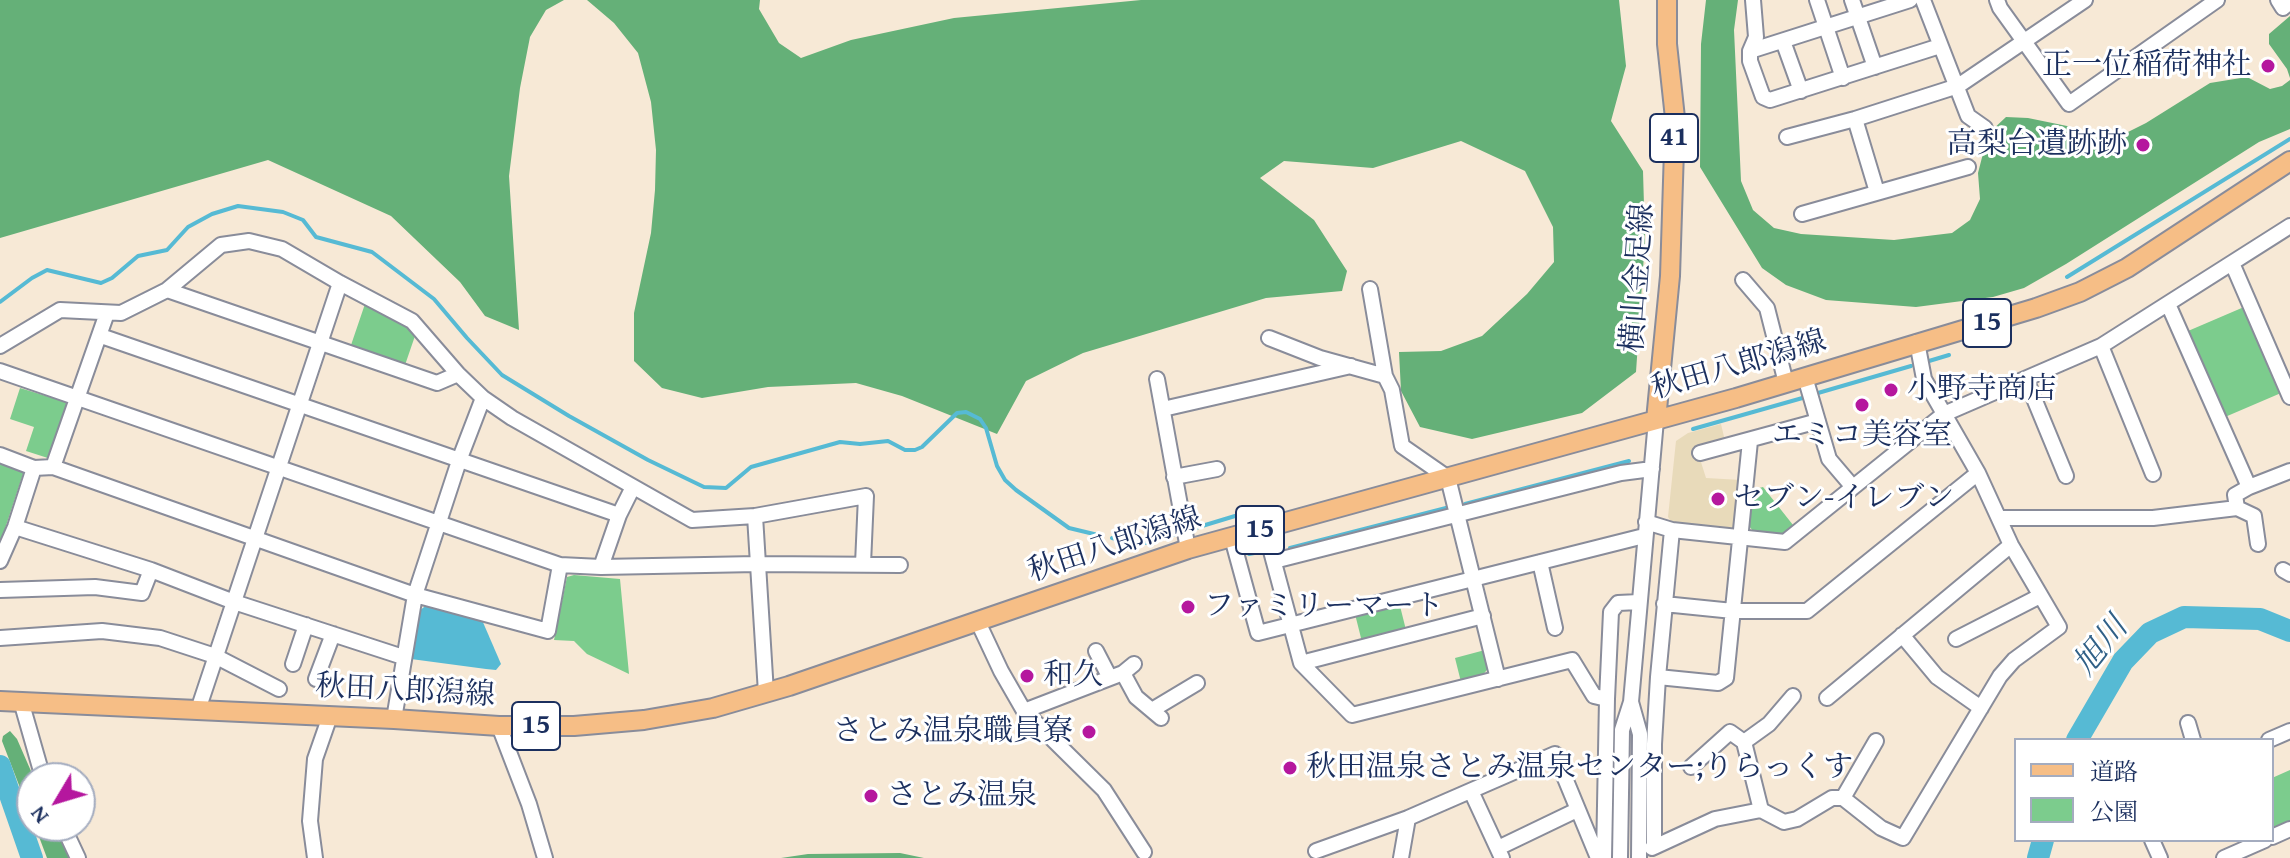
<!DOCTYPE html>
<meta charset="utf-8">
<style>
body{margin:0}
#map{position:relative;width:2290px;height:858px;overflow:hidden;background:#f7e9d6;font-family:"Gentium Book Plus","Noto Serif JP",serif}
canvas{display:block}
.legend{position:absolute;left:2014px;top:738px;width:260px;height:104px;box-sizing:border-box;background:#fff;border:2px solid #a4acbf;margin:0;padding:10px 14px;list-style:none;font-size:24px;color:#1b2f5e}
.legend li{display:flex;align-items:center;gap:16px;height:40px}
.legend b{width:40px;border:2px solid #a4acbf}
.north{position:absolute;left:16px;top:762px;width:80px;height:80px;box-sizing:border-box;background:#fff;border:2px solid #a4acbf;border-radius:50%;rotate:232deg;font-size:22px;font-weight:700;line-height:32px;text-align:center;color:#1b2f5e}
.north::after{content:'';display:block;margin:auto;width:28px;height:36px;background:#b5179e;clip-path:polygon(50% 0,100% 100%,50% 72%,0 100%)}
</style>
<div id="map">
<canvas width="2290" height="858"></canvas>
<ul class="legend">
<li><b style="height:10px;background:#f6be86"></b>道路</li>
<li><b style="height:22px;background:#7ccc8d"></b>公園</li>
</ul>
<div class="north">N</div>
</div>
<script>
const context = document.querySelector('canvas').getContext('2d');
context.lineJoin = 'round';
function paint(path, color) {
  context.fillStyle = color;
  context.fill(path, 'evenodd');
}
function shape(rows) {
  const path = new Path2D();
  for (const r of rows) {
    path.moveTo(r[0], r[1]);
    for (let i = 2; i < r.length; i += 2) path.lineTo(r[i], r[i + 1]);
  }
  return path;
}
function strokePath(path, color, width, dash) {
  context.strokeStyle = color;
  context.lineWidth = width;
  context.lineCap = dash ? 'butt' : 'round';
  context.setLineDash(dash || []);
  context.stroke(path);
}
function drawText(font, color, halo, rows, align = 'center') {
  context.font = font + ' "Gentium Book Plus","Noto Serif JP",serif';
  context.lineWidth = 6;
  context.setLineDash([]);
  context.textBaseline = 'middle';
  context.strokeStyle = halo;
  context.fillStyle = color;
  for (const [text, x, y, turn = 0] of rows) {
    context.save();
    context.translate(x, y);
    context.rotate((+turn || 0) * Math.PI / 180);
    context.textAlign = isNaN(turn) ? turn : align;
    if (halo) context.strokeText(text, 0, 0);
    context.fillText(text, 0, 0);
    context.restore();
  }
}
const built = shape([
 [1721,424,1725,441,1700,459,1706,478,1741,480,1736,525,1728,531,1674,526,1668,517,1676,441,1688,433]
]);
const green = shape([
 [366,301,407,323,416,333,405,365,350,348],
 [2244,307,2281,393,2225,417,2188,331],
 [20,388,69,403,51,459,26,451,34,427,10,419],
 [0,459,25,468,0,544],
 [1763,487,1793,525,1782,535,1754,532,1748,525,1752,490],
 [574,575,620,579,629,674,587,654,574,641,554,640,567,577],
 [1399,602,1406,630,1362,642,1355,614],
 [1485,650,1490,666,1482,676,1461,682,1455,658],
 [2290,770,2290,822,2272,830,2272,778]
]);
const forest = shape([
 [0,0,564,0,546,10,530,37,520,88,509,176,519,330,485,316,460,282,391,216,268,160,0,238],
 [587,0,760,0,759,9,779,43,801,58,851,40,954,18,1141,0,1619,0,1626,66,1611,121,1643,171,1645,240,1636,372,1582,413,1472,439,1420,427,1401,391,1399,352,1441,351,1482,336,1527,294,1554,262,1553,227,1525,171,1461,141,1373,168,1284,161,1260,178,1314,220,1347,271,1342,291,1266,298,1083,353,1026,381,997,434,902,396,856,383,768,387,702,398,662,388,634,361,634,313,651,233,655,190,656,150,651,102,638,53,614,23],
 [1706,0,1738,0,1734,30,1741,181,1753,210,1774,228,1801,234,1894,240,1952,233,1970,220,1980,199,1978,173,1988,134,2006,117,2028,118,2067,126,2094,138,2122,135,2146,123,2210,83,2247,77,2270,89,2282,86,2290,80,2290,129,2259,142,2066,264,2024,288,1993,297,1916,307,1826,300,1786,285,1762,268,1700,167,1701,44],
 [2290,16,2290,78,2287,69,2269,44,2269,34],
 [10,731,17,739,34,778,32,778,32,819,2,741,3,736],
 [35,826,56,826,71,858,47,858],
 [900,853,924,858,781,858,808,854]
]);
const water = shape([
 [428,604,482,620,501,664,496,670,486,669,411,659,419,611]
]);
const stream = shape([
 [2067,277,2290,139],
 [0,302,32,278,47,270,101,283,112,278,138,256,167,250,188,227,212,214,238,206,283,212,303,220,316,237,372,252,434,299,467,338,502,375,569,416,648,460,704,487,726,488,751,467,840,442,860,444,888,441,905,450,915,450,922,447,957,413,966,412,980,419,986,428,997,466,1005,480,1016,490,1069,528,1098,535],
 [1929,361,1949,355],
 [1818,393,1911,366],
 [1693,429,1806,397],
 [1465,504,1629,461],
 [1112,538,1127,542],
 [1135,542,1146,543,1235,516],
 [1290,548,1446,508],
 [1249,554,1265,551]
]);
const river = shape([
 [2077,740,2123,661,2150,633,2184,617,2260,619,2290,631],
 [0,766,32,858],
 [2038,858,2043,840]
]);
const minor = shape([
 [1753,0,1756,37,1750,51,1750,61,1763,97,1770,100,1940,46],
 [1817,0,1843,78],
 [1852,0,1875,67],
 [1923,0,1968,116,1985,128],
 [1997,0,2000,8,2069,104,2217,0],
 [2278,0,2283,8,2290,2],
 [1783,41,1801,91],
 [1750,51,1910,0],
 [1855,119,1877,192],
 [1787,137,1855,119,1958,86,2085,0],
 [1802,214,1968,167],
 [2232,263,2290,397],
 [1743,280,1767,308,1786,383],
 [1370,289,1385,376,1392,390,1402,446,1448,478,1498,679],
 [167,290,437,383,458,374],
 [2168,304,2249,487],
 [101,336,619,515],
 [1269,338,1320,358,1385,376],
 [0,346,60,310,121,313,167,290,221,245,249,241,282,249,340,283,412,321,458,374,483,398,512,418,692,520,755,516,866,496,863,564],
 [2101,346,2153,474],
 [0,371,560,565,601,567,757,564,900,565],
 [1805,377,1829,459,1852,486],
 [1157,379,1188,549],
 [2026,379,2066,476],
 [1163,409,1351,366],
 [1700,453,1818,421],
 [0,455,34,468,53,467,415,595,548,631,560,565],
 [53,467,107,313],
 [1174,477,1217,469],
 [2237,508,2235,495,2249,487,2290,471],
 [755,516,766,693],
 [1999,518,2153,518,2237,508,2254,516,2258,544],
 [1646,522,1672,530,1785,542,1944,414,2101,346,2290,226],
 [15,527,151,570,234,602,403,657],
 [1265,529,1301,663,1352,715,1572,660,1594,696,1607,699],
 [1232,538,1258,633,1644,536],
 [0,561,15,527,34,468],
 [1274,561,1621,473,1652,469],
 [1540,562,1555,628],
 [601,567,619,515,633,487],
 [2283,570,2290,574],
 [0,590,95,587,142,593,151,570],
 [1664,604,1733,611,1807,611,1978,473],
 [978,622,1001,671,1024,711,1104,790,1144,852],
 [1902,635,1937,677,1981,708],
 [0,638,102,631,160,638,215,656,279,689],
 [1956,639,2040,596],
 [1096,651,1110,678],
 [1301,663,1483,616],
 [293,664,306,625],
 [1123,673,1136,697,1161,718],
 [1658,677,1718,683,1726,678,1750,441],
 [316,679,333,634],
 [1827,698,2011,545],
 [21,701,43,778],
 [1631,702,1656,420],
 [198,710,340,283],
 [1152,710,1197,683],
 [1024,711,1123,673,1134,664],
 [394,719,415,595,460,458,483,398],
 [2188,723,2193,740],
 [499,726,529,804,545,858],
 [2269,740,2290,731],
 [1744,742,1769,724,1793,696],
 [1691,767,1730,732,1744,742,1761,810],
 [1471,791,1502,858],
 [1843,798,1876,741],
 [63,826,78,858],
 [2272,837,2290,829],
 [2152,840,2160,858],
 [1654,847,1654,744,1658,677,1672,530],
 [1498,848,1577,810],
 [1652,848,1715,819,1761,810,1784,822,1797,819,1832,798,1843,798,1881,828,1903,838,2000,676,2014,660,2059,627,2011,545,1978,473,1924,379,1917,342],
 [1316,851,1408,818,1555,754,1598,858],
 [315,858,310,821,315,759,330,716],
 [1401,858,1408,818],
 [1604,858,1607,699,1611,612,1618,603,1639,602],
 [1620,858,1622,730,1631,702,1640,734,1639,858],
 [2224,858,2265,840]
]);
const major = shape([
 [1656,420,1670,276,1675,118,1667,44,1667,0],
 [0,701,394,719,499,726,574,726,644,720,713,708,789,686,1188,549,1736,398,2036,308,2080,292,2127,268,2290,161]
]);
const markers = [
 [2268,66,8,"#b5179e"],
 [2143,145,8,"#b5179e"],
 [1891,390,8,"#b5179e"],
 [1862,405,8,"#b5179e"],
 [1718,499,8,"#b5179e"],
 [1188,607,8,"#b5179e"],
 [1027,676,8,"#b5179e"],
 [1089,732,8,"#b5179e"],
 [1290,768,8,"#b5179e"],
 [871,796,8,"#b5179e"]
];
const shields = [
 [1674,138,48],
 [1987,323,48],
 [1260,530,48],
 [536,726,48]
];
const shieldNames = [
 ["41",1674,138],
 ["15",1987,323],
 ["15",1260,530],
 ["15",536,726]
];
const poiNames = [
 ["正一位稲荷神社",2252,66,"right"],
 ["高梨台遺跡跡",2127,145,"right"],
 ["小野寺商店",1907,390],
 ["エミコ美容室",1862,436,"center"],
 ["セブン-イレブン",1734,499],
 ["ファミリーマート",1204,607],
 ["和久",1043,676],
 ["さとみ温泉職員寮",1073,732,"right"],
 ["秋田温泉さとみ温泉センター;りらっくす",1306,768],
 ["さとみ温泉",887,796]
];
const streetNames = [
 ["横山金足線",1639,278,-86],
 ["秋田八郎潟線",1739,366,-16],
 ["秋田八郎潟線",1115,546,-18],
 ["秋田八郎潟線",405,692,3]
];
const waterNames = [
 ["旭川",2102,647,-51]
];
paint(built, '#e8daba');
paint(green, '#7ccc8d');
paint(forest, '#65b078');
paint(water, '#56bad4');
strokePath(stream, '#56bad4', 4);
strokePath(river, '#56bad4', 22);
strokePath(minor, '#898c9a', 18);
strokePath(major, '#898c9a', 22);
strokePath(minor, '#fff', 14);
strokePath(major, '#f6be86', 18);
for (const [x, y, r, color] of markers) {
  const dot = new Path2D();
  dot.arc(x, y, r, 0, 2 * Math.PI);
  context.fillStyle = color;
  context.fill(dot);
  strokePath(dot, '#fff', 3);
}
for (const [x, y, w] of shields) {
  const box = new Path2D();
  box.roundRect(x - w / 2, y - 24, w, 48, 6);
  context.fillStyle = '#fff';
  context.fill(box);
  strokePath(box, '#1b2f5e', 2);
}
drawText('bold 28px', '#1b2f5e', null, shieldNames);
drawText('30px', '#1b2f5e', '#fff', poiNames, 'left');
drawText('30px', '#1b2f5e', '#fff', streetNames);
drawText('italic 32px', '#306087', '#fff', waterNames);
</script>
